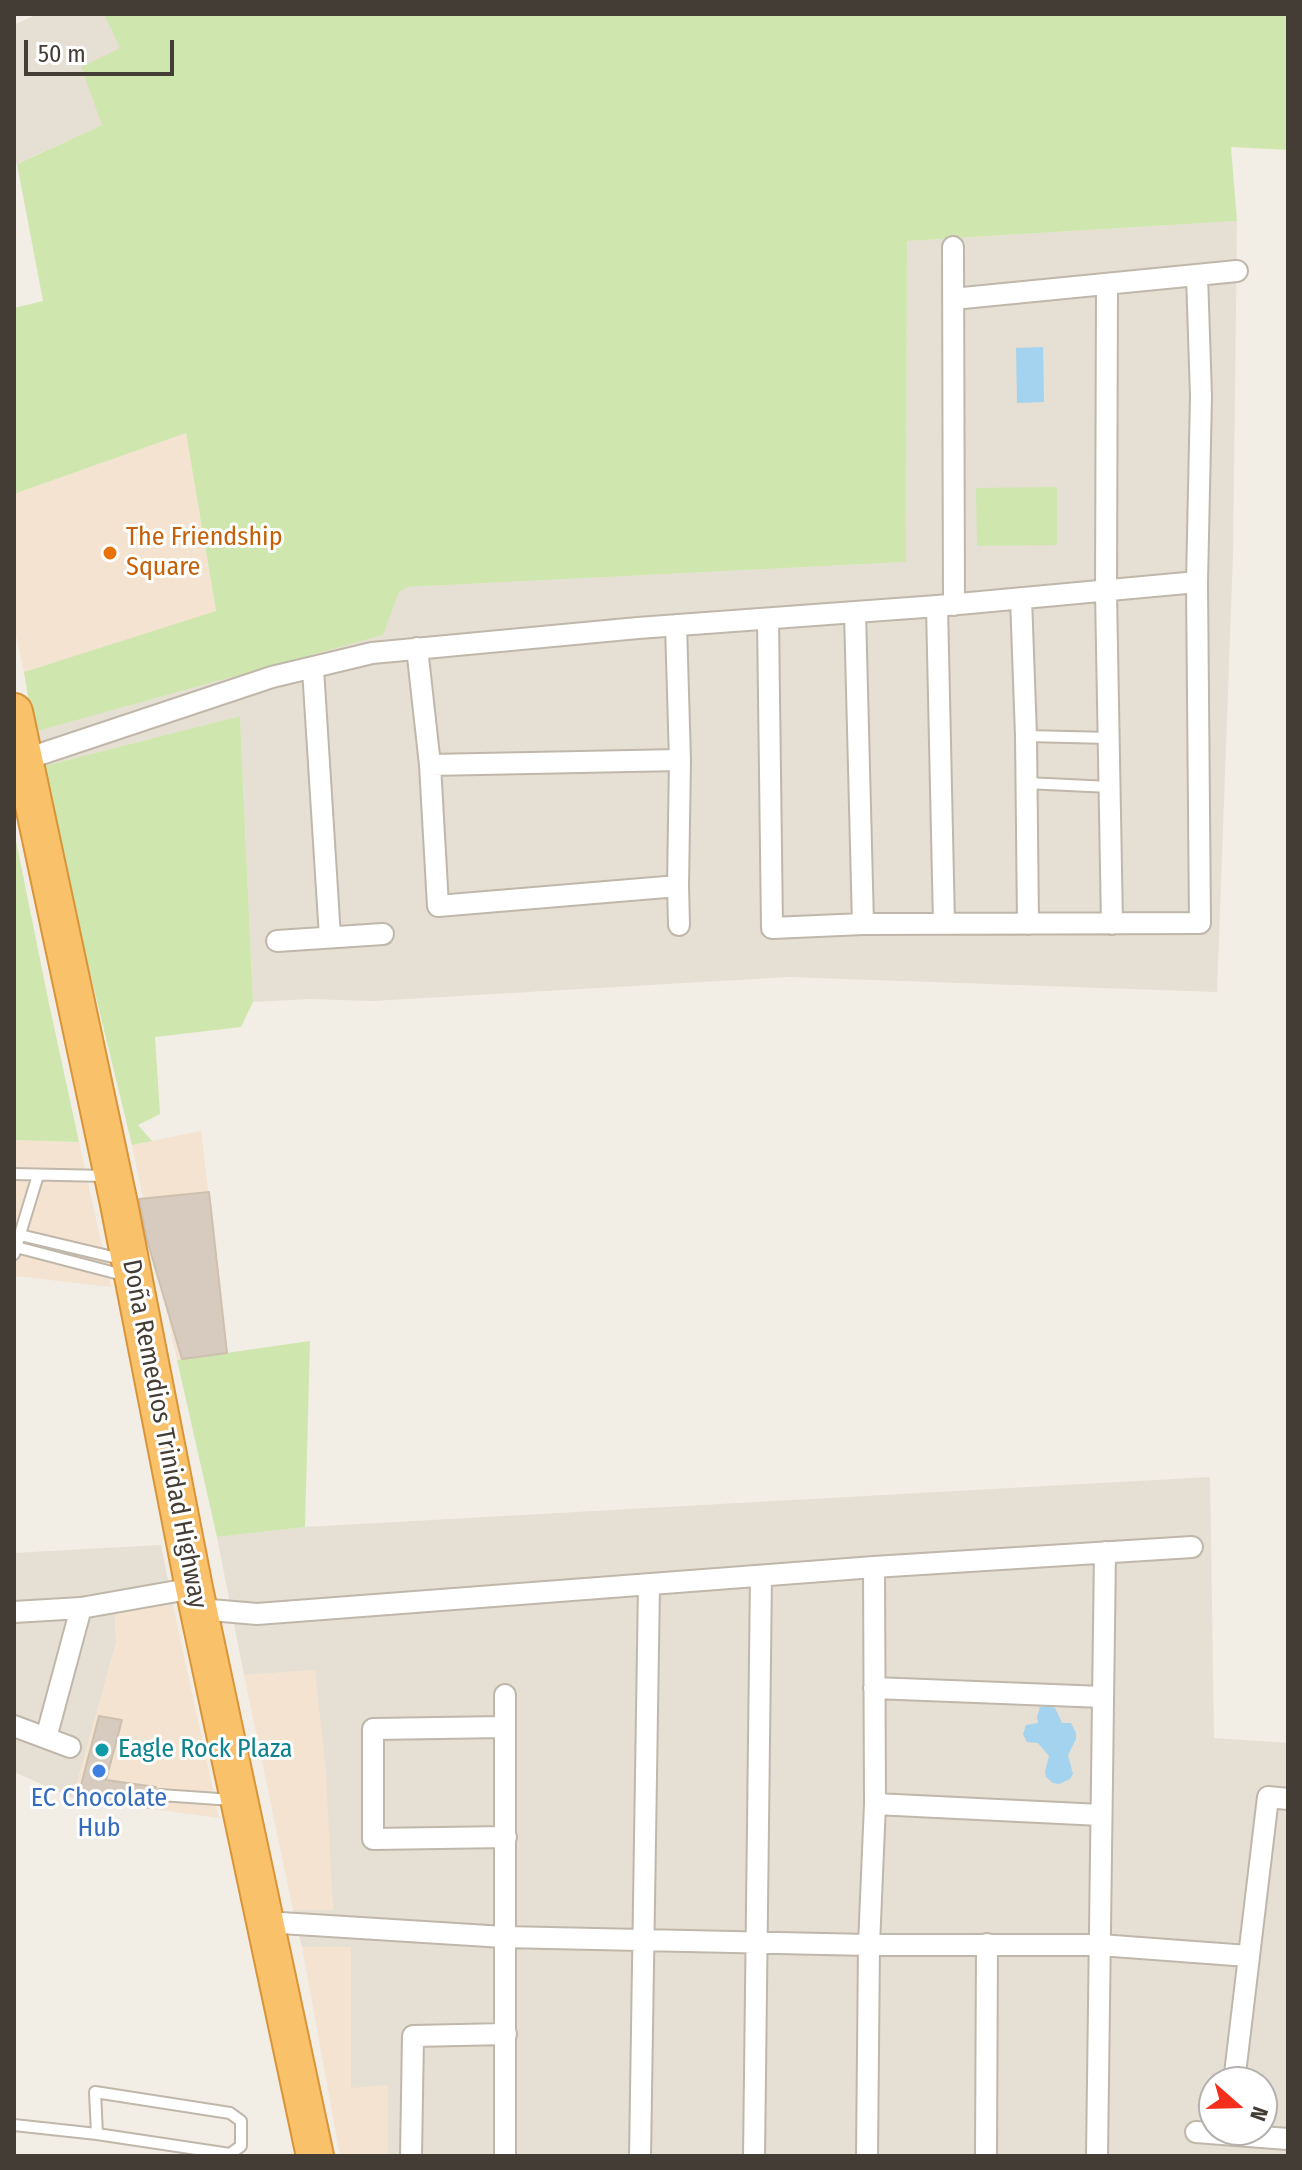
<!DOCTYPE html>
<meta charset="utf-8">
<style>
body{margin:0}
#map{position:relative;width:1302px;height:2170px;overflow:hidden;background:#f2ede5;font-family:"Fira Sans Condensed",sans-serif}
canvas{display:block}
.frame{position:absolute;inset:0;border:16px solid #443d35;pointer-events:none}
.north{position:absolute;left:1198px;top:2066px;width:80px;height:80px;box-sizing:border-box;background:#fff;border:2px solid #b4b1ae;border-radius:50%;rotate:110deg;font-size:22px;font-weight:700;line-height:32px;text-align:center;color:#443d35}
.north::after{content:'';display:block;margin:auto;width:28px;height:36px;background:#f42f1b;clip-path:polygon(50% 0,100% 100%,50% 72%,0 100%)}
.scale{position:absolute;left:24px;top:40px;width:150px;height:36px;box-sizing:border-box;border:4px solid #443d35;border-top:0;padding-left:10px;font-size:24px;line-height:28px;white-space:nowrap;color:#443d35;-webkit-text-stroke:6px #fff;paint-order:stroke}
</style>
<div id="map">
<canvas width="1302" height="2170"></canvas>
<div class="frame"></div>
<div class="north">N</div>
<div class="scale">50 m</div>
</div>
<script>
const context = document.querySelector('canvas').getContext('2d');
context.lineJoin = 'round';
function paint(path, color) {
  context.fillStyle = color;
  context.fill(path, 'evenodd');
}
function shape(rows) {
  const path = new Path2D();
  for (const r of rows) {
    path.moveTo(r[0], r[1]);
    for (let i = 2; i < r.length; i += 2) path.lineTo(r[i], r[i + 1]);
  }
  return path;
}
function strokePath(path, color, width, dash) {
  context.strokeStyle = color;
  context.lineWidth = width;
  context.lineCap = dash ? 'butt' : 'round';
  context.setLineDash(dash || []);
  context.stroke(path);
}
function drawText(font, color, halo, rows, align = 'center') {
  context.font = font + ' "Fira Sans Condensed",sans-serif';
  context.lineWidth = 6;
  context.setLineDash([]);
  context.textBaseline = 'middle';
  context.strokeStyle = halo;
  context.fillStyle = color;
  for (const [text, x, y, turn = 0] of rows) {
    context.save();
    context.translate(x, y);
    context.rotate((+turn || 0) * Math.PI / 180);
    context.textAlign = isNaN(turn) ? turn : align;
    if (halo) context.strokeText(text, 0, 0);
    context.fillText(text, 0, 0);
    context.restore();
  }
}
const residential = shape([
 [38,14,105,14,121,48,102,125,14,165,14,25],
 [1237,221,1233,554,1217,992,789,977,372,1001,310,999,253,1002,240,716,40,767,34,732,382,635,399,592,406,587,906,562,907,241],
 [1210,1477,1214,1738,1288,1743,1288,2156,388,2156,388,2085,351,2089,351,1948,302,1947,293,1910,333,1909,315,1670,244,1675,217,1537,305,1527],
 [1214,2082,1262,2082,1262,2130,1214,2130],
 [161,1545,173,1605,115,1611,116,1643,73,1798,14,1772,14,1553]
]);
const commercial = shape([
 [186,433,216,612,24,672,14,626,14,494],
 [201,1131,227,1353,177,1360,132,1145],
 [14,1140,79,1142,111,1287,16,1276,14,1279],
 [173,1605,219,1818,73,1798,116,1643,115,1611],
 [315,1670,326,1773,333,1910,293,1910,244,1675],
 [302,1947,351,1947,351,2088,388,2085,388,2156,340,2156]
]);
const green = shape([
 [104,14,1288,14,1288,150,1231,147,1237,221,907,241,906,562,407,587,399,592,383,635,34,732,24,672,216,611,186,433,14,494,14,308,43,301,17,164,102,125,81,67,120,48],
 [1057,487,1057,545,977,546,976,488],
 [240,716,253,1002,241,1027,155,1037,160,1114,138,1125,152,1141,132,1145,40,767],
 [14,831,48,999,79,1142,14,1140],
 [310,1341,305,1527,217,1537,177,1360]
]);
const water = shape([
 [1043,347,1044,402,1017,403,1016,348],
 [1047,1706,1055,1708,1062,1723,1071,1723,1076,1733,1076,1739,1068,1755,1073,1774,1070,1779,1059,1784,1053,1783,1046,1777,1045,1772,1049,1756,1038,1743,1027,1742,1023,1734,1026,1725,1038,1723,1037,1717,1040,1707]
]);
const building = shape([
 [209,1192,227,1353,182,1359,147,1240,139,1199,209,1192],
 [99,1716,122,1720,106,1780,156,1787,152,1794,152,1808,77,1801,99,1716]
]);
const lane = shape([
 [1026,736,1110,738],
 [1026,783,1110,787],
 [14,1174,107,1176],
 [20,1235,121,1259],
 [16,1247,127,1276],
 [14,1254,38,1175],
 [160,1795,233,1800],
 [14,2125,97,2134,230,2154,241,2146,241,2121,230,2113,95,2092,97,2134]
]);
const street = shape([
 [953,247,954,605],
 [1107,284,1106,592,1112,924],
 [953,299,1237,271],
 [1021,598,1026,736,1028,924],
 [937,606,944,924],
 [855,612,863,924],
 [768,619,772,928,863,924,1200,923,1197,582,1201,396,1197,275],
 [417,648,430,765,438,906,678,886,680,760,676,625],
 [313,669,330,937],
 [23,760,272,677,372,653,638,628,937,606,1197,582],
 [430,765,680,760],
 [678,886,679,925],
 [277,941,383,934],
 [199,1609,257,1614,874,1567,1192,1547],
 [14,1612,81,1608,194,1588],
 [874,1688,1103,1697],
 [14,1726,46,1738,81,1608],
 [504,1727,373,1729,373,1839,506,1837],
 [46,1738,70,1747],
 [875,1804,1101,1815],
 [265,1922,504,1937,869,1945,1100,1945,1248,1956],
 [1234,2082,1268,1797,1288,1799],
 [1196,2132,1288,2139],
 [411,2156,413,2036,506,2034],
 [505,2156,505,1695],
 [640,2156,649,1585],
 [754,2156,761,1576],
 [867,2156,869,1945,875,1804,874,1567],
 [986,2156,987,1944],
 [1097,2156,1105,1552]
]);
const highway = shape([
 [14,712,119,1204,194,1588,315,2156]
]);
const markers = [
 [110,553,8,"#e8710a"],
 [102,1750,8,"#0f9aa8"],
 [99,1771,8,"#3f7fe0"]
];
const foodNames = [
 ["The Friendship",126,538],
 ["Square",126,568]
];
const streetNames = [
 ["Doña Remedios Trinidad Highway",164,1434,79]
];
const cultureNames = [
 ["Eagle Rock Plaza",118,1750]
];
const shopNames = [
 ["EC Chocolate",99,1799],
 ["Hub",99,1829]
];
paint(residential, '#e6dfd3');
paint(commercial, '#f4e3d0');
paint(green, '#d0e6af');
paint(water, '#a3d3ee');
paint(building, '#d6cbbe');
strokePath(building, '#cec0ae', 2);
strokePath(lane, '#c0b7ab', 14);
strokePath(street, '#c0b7ab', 24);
strokePath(highway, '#d89439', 40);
strokePath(lane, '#fff', 10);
strokePath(street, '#fff', 20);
strokePath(highway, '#f9c169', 36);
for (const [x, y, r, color] of markers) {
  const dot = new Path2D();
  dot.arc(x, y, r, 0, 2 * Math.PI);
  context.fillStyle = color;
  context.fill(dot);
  strokePath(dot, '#fff', 3);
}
drawText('26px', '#c56008', '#fff', foodNames, 'left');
drawText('26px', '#443d35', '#fff', streetNames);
drawText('26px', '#0d838f', '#fff', cultureNames, 'left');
drawText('26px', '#366cbe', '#fff', shopNames);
</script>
